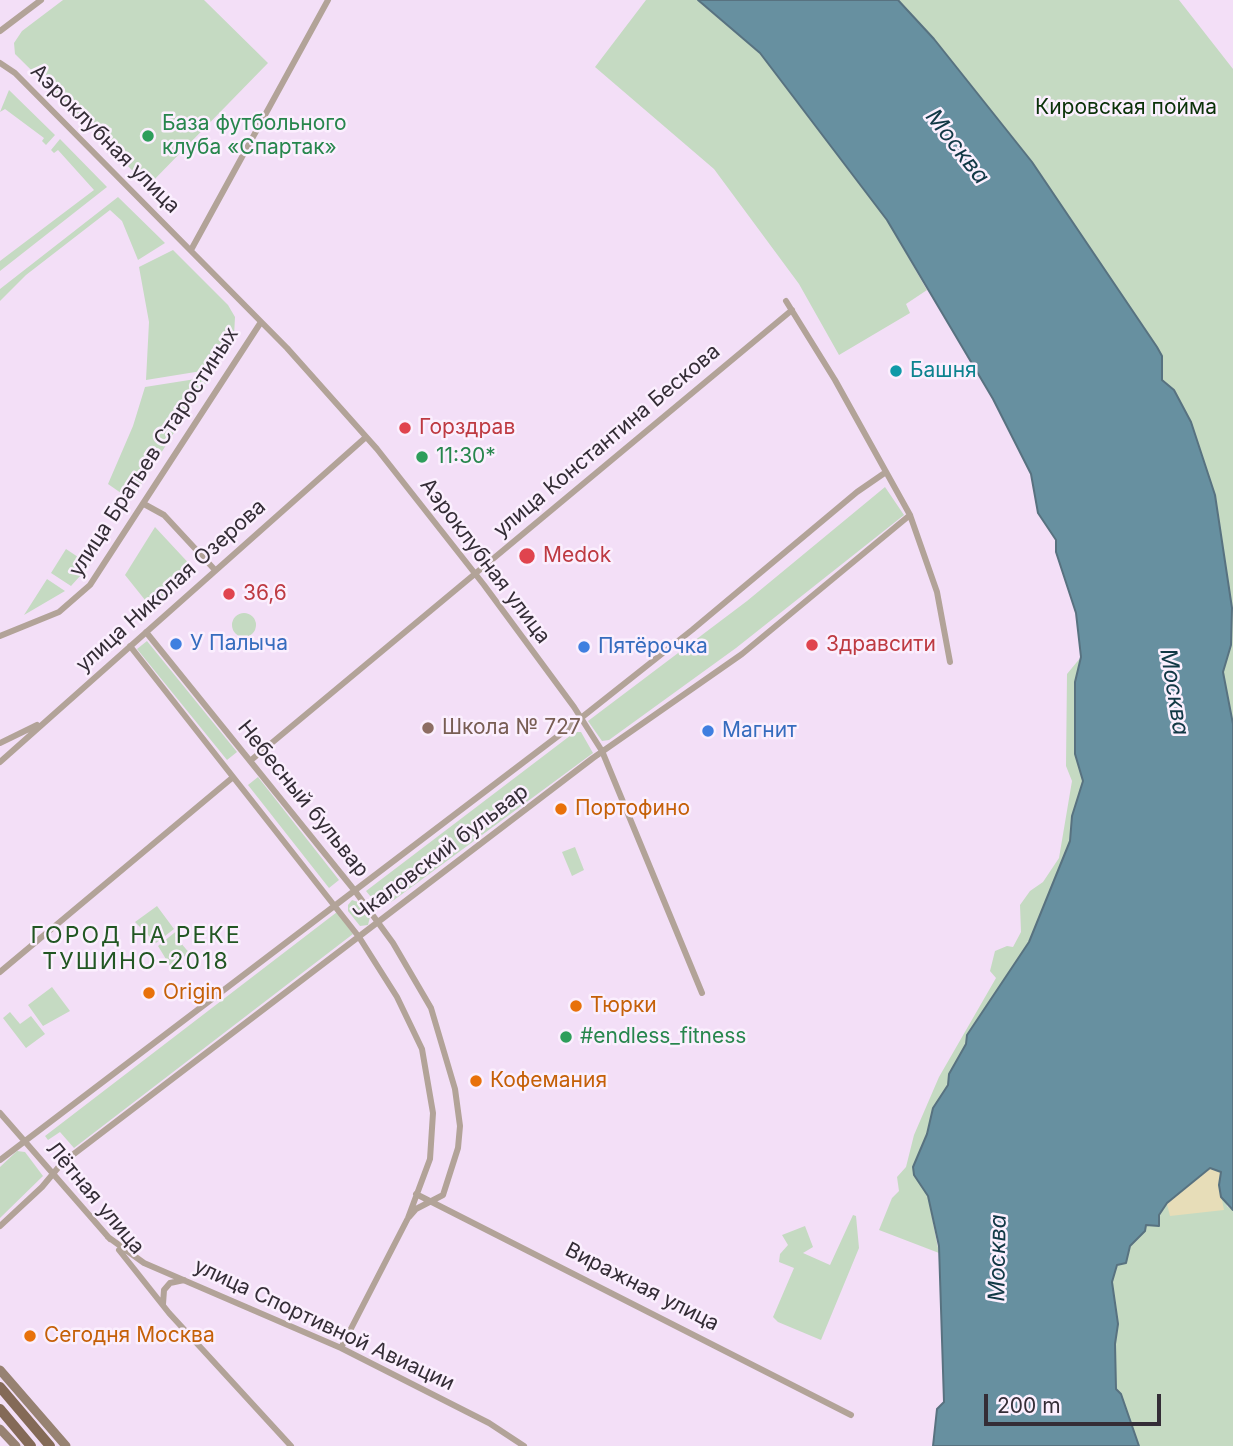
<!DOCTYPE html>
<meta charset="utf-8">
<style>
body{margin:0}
#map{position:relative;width:1233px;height:1446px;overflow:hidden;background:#f3dff7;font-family:Inter,sans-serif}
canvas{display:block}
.scale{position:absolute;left:984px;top:1394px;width:177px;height:32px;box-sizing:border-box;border:4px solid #342d36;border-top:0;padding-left:9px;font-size:21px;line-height:24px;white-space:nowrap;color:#342d36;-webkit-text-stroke:5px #fbeffe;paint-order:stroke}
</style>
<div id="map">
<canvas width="1233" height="1446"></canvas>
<div class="scale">200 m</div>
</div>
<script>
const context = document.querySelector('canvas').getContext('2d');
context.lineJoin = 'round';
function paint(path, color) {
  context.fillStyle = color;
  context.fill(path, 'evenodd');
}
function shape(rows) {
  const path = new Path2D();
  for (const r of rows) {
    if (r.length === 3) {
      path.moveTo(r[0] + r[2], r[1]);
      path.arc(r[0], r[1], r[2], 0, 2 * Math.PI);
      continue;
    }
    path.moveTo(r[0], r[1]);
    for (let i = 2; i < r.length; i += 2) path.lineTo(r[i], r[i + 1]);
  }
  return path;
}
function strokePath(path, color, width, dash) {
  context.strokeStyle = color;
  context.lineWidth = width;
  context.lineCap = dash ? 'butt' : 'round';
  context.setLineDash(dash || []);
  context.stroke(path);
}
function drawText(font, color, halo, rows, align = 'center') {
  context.font = font + ' Inter,sans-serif';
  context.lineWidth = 5;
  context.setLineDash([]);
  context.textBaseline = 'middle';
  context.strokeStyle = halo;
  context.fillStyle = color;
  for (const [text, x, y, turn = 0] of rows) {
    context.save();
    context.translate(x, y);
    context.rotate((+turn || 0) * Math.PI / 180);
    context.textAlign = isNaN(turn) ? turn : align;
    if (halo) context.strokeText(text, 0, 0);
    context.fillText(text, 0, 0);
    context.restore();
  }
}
const green = shape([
 [63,0,204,0,268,63,148,186,15,54,14,43,22,31],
 [646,0,698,0,705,3,760,53,887,220,927,290,906,304,910,313,839,355,799,284,714,169,595,67],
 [898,0,1179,0,1233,69,1233,724,1223,672,1231,645,1232,608,1215,495,1191,422,1174,390,1162,380,1162,356,934,39],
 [9,90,55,135,46,145,42,141,44,138,5,109,0,112],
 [60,139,107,187,0,271,0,261,94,190,58,150,54,153,51,150],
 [118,197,165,243,138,260,122,221,110,210,26,275,0,301,0,289],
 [173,250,228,305,235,317,234,336,214,369,146,380,149,322,139,267],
 [202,378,207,381,131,500,108,484,133,426,145,387],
 [885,487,904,515,736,648,609,740,602,741,588,721,747,601],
 [155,527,195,570,153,610,125,575],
 [66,549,90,565,71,586,51,573],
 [47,579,65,591,24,615],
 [244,625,12],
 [147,641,237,752,227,760,137,649],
 [1081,657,1075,682,1075,754,1083,781,1072,816,1070,841,1029,942,967,1035,966,1044,949,1074,948,1085,933,1108,927,1134,913,1167,914,1175,928,1196,939,1253,879,1230,892,1198,899,1191,897,1177,906,1167,914,1135,939,1077,996,978,990,971,995,951,1007,946,1013,947,1021,932,1020,905,1030,891,1043,882,1059,858,1072,781,1066,766,1067,674],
 [575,732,581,732,593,753,394,900,380,908,366,891],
 [258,777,339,880,329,888,248,785],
 [575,847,584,870,572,876,562,852],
 [352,900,358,902,370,917,368,925,360,926,348,911,348,905],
 [157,906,174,929,156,943,135,922],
 [337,912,353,934,74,1148,60,1132,48,1140,45,1136],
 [179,929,180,931,175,936,191,955,187,958,184,956,172,969,158,946],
 [52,987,70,1011,43,1026,28,1005],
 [10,1012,20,1024,31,1016,45,1034,26,1048,3,1018],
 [17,1151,25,1152,43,1176,0,1218,0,1167],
 [1213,1167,1221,1172,1227,1206,1233,1210,1233,1446,1139,1446,1121,1394,1116,1389,1115,1344,1118,1324,1112,1282,1117,1265,1126,1263,1130,1246,1145,1231,1146,1225,1159,1223,1159,1215,1167,1203,1199,1175],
 [853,1215,856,1216,859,1248,821,1340,778,1322,773,1317,794,1268,779,1262,780,1254,788,1245,782,1235,805,1226,813,1247,803,1253,830,1265]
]);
const sand = shape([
 [1213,1167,1221,1172,1219,1185,1224,1210,1170,1216,1167,1204,1199,1175]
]);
const water = shape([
 [698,0,898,0,934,39,1032,162,1157,347,1162,356,1162,380,1174,390,1191,422,1215,495,1232,608,1231,645,1223,672,1233,724,1233,1210,1221,1197,1219,1185,1221,1172,1210,1168,1167,1203,1159,1215,1159,1226,1146,1225,1145,1231,1130,1246,1126,1263,1117,1265,1112,1282,1118,1324,1115,1344,1116,1389,1121,1394,1139,1446,933,1446,937,1409,944,1402,939,1246,928,1196,914,1175,913,1167,927,1134,933,1108,948,1085,949,1074,966,1044,967,1035,1029,942,1070,841,1072,816,1083,781,1075,754,1075,682,1081,657,1076,613,1056,552,1056,540,1038,513,1031,474,993,399,887,220,760,53,698,0]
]);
const street = shape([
 [0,31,41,0],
 [0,63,15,73,287,348,377,449,484,585,574,707,602,751,702,993],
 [191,250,328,0],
 [786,301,835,380,910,515,937,592,950,662],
 [144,504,164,515,215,570],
 [146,632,355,891,393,943,431,1008,455,1089,460,1126,458,1148,443,1195,416,1209,409,1217],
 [0,636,59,612,90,585,261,322],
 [130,646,359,937,397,997,422,1049,433,1113,430,1159,408,1218,341,1348],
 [0,743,37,725],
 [250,761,792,310],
 [0,762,366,437],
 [0,972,232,778],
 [0,1113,110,1239],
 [0,1160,562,733,692,630,857,492,886,472],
 [416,1194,851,1415],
 [0,1226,42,1187,62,1163,593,758,742,654,910,515],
 [108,1237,144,1263,341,1348,489,1423,524,1446],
 [119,1250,169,1313,291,1446],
 [163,1304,164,1290,170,1283,184,1280]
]);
const secondary = shape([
 [0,1370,66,1446],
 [0,1429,16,1446]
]);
const primary = shape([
 [0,1387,50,1446],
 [0,1409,31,1446]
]);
const markers = [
 [148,136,7,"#2e9e5b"],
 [896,371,7,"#0f9aa8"],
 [405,428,7,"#e0444e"],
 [422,457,7,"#2e9e5b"],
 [527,556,9,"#e0444e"],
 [229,594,7,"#e0444e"],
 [176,644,7,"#3f7fe0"],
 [812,645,7,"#e0444e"],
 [584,647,7,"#3f7fe0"],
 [428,728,7,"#8d6e63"],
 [708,731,7,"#3f7fe0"],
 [561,809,7,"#e8710a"],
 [149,993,7,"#e8710a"],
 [576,1006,7,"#e8710a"],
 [566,1037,7,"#2e9e5b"],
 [476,1081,7,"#e8710a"],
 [30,1336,7,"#e8710a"]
];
const parkNames = [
 ["Кировская пойма",1126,108]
];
const leisureNames = [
 ["База футбольного",162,124],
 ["клуба «Спартак»",162,148],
 ["11:30*",436,457],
 ["#endless_fitness",580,1037]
];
const streetNames = [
 ["Аэроклубная улица",105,139,45],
 ["улица Константина Бескова",607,441,-40],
 ["улица Братьев Старостиных",154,452,-57],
 ["Аэроклубная улица",485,561,53],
 ["улица Николая Озерова",171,586,-42],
 ["Небесный бульвар",303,799,51],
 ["Чкаловский бульвар",441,853,-37],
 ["Лётная улица",95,1198,50],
 ["Виражная улица",642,1287,27],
 ["улица Спортивной Авиации",324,1325,25]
];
const cultureNames = [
 ["Башня",910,371]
];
const healthNames = [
 ["Горздрав",419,428],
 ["Medok",543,556],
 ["36,6",243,594],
 ["Здравсити",826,645]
];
const shopNames = [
 ["У Палыча",190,644],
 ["Пятёрочка",598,647],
 ["Магнит",722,731]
];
const educationNames = [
 ["Школа № 727",442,728]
];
const foodNames = [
 ["Портофино",575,809],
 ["Origin",163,993],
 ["Тюрки",590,1006],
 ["Кофемания",490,1081],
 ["Сегодня Москва",44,1336]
];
const waterNames = [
 ["Москва",957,147,52],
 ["Москва",1174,692,81],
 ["Москва",998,1258,-89]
];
const neighbourhoodNames = [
 ["ГОРОД НА РЕКЕ",136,936],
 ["ТУШИНО-2018",136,962]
];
paint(green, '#c5dac2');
paint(sand, '#e7ddb8');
paint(water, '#6790a0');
strokePath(water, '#587280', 2);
strokePath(street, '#b2a398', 6);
strokePath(secondary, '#978272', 9);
strokePath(primary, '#846a57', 10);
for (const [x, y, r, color] of markers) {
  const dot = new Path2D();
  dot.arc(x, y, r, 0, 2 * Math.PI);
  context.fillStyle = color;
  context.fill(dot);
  strokePath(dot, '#fbeffe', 2.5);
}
drawText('21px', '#0a3208', '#fbeffe', parkNames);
drawText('21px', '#27864d', '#fbeffe', leisureNames, 'left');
drawText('21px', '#342d36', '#fbeffe', streetNames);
drawText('21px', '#0d838f', '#fbeffe', cultureNames, 'left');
drawText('21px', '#be3a42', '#fbeffe', healthNames, 'left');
drawText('21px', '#366cbe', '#fbeffe', shopNames, 'left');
drawText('21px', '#785e54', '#fbeffe', educationNames, 'left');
drawText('21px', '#c56008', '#fbeffe', foodNames, 'left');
drawText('italic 23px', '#113845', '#fbeffe', waterNames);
context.letterSpacing = '2px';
drawText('23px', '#225723', '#fbeffe', neighbourhoodNames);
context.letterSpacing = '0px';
</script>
